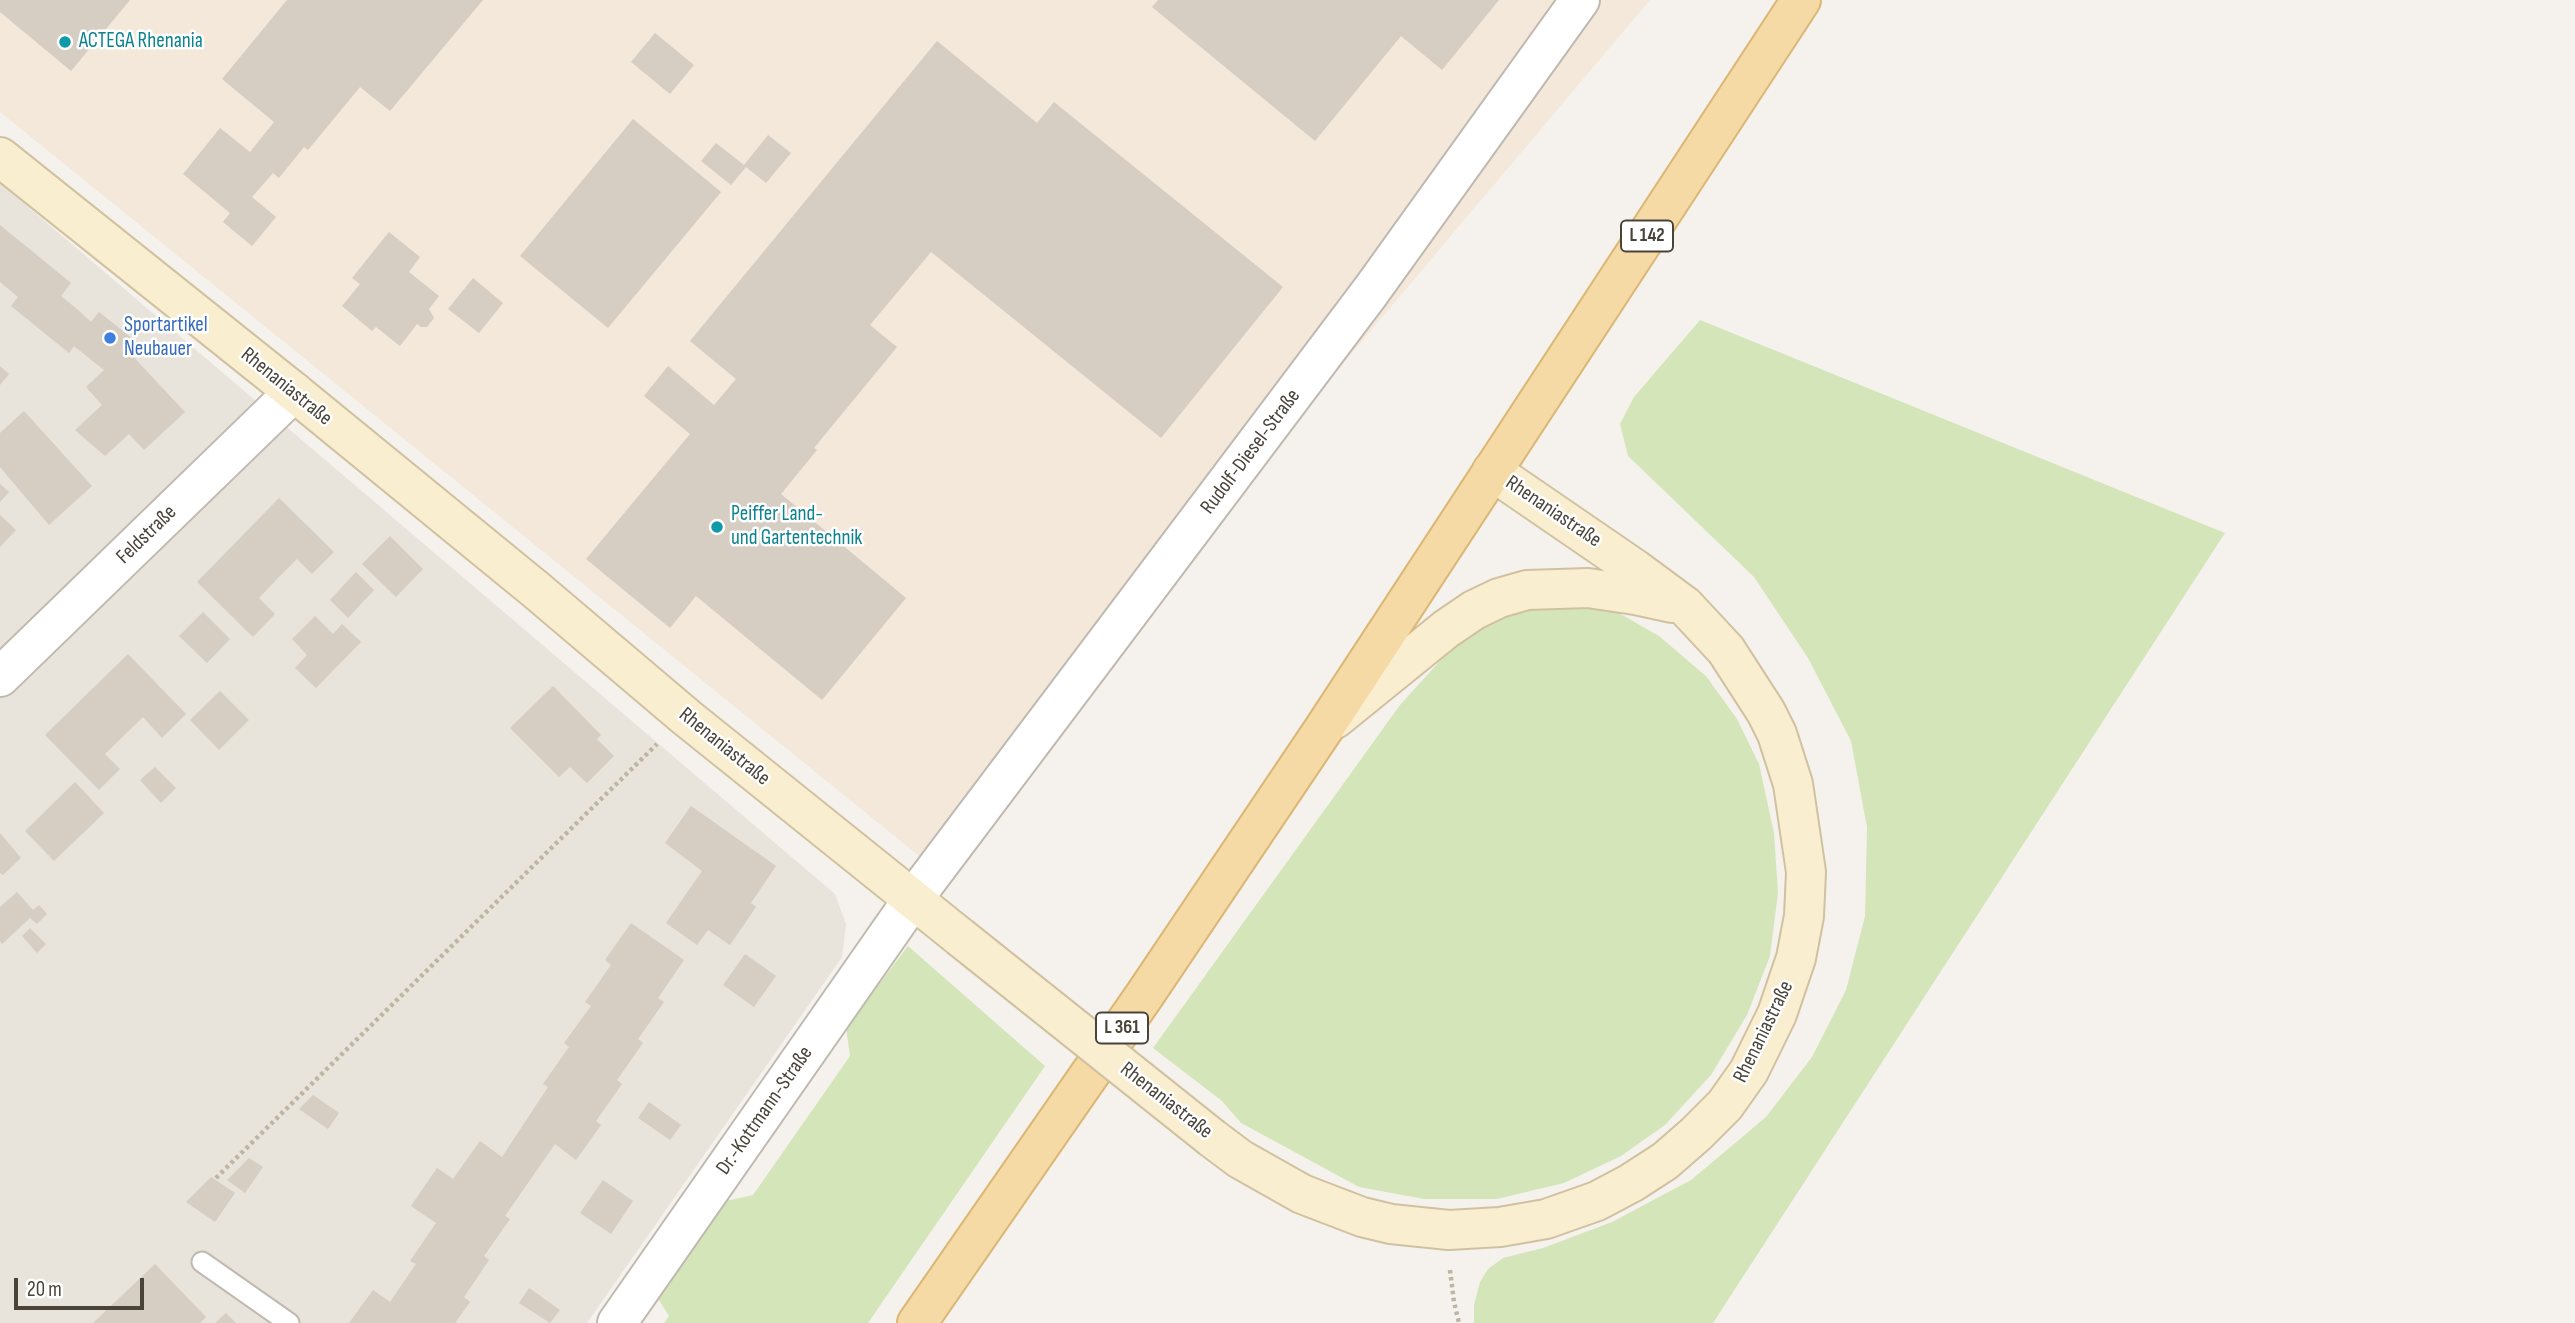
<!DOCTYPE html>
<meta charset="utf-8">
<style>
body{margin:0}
#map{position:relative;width:2575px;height:1323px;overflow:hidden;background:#f5f2ed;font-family:"Sofia Sans Condensed",sans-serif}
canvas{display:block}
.scale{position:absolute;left:14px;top:1278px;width:130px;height:32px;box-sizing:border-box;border:4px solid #49433a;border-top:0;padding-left:9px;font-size:21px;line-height:24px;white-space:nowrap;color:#49433a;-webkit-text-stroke:5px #fff;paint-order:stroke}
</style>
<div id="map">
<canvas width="2575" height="1323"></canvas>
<div class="scale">20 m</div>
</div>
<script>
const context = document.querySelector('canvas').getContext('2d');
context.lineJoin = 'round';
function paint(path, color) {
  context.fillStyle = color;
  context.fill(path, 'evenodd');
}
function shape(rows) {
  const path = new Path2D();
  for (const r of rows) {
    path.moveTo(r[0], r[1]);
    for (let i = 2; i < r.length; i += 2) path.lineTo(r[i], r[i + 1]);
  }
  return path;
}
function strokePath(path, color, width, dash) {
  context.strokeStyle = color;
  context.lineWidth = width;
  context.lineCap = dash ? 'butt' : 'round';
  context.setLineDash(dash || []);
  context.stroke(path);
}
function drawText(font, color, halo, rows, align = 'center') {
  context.font = font + ' "Sofia Sans Condensed",sans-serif';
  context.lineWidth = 5;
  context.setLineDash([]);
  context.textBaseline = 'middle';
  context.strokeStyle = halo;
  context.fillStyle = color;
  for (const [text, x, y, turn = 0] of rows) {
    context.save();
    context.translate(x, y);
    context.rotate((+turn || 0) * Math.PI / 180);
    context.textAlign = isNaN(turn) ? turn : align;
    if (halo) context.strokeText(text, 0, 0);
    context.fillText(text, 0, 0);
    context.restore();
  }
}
const residential = shape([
 [0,183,835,894,846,924,842,957,587,1323,0,1323]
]);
const commercial = shape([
 [0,0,1650,0,924,860,0,112]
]);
const green = shape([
 [1700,320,2225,533,1713,1323,1474,1323,1474,1305,1480,1282,1488,1269,1503,1258,1543,1248,1612,1222,1691,1180,1766,1117,1812,1057,1846,990,1865,916,1867,827,1851,741,1808,658,1754,577,1628,456,1620,424,1634,397],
 [1581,604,1617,612,1659,636,1706,676,1737,719,1759,764,1774,833,1778,893,1770,956,1747,1015,1711,1075,1665,1125,1621,1156,1564,1183,1497,1199,1424,1199,1359,1187,1241,1123,1222,1101,1153,1048,1400,705,1457,642,1499,618,1546,606],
 [908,946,1045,1066,868,1323,664,1323,669,1316,657,1297,726,1201,753,1195,850,1056,846,1027]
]);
const building = shape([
 [0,0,130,0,71,71,0,12],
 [287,0,483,0,390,111,360,87,308,150,304,147,279,178,273,173,252,197,276,217,252,246,223,222,230,213,183,174,220,128,250,152,274,122,222,79],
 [1158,0,1499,0,1442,70,1401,36,1315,141,1152,7],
 [655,33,694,65,670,94,631,62],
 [937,41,1037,123,1054,102,1283,287,1161,438,931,252,870,325,897,347,814,448,817,450,781,494,906,598,822,700,696,596,670,628,586,559,690,434,644,396,668,366,714,405,736,379,690,341],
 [633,119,721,192,608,328,520,256],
 [768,135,791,153,766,183,746,167,731,185,701,161,716,143,744,165],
 [0,225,71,283,61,296,77,309,91,322,99,312,134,340,126,349,185,412,144,450,129,434,105,456,75,430,102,405,86,387,104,370,74,346,69,353,11,306,18,297,0,282],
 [389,232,420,257,409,272,439,296,429,309,434,318,427,327,421,327,417,324,400,346,376,327,372,331,342,306,360,284,352,278],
 [473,278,503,303,479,333,448,309],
 [0,366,9,374,0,385],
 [24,411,92,486,49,525,0,467,0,433],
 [0,484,9,492,0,502],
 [279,498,334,552,312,574,297,559,276,580,259,598,275,614,253,637,197,582],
 [0,515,16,530,0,547],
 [390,536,423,569,396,597,362,564],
 [356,572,374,590,348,618,330,600],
 [203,612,230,639,207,663,179,636],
 [315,616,333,634,342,624,361,642,316,688,295,668,307,655,292,639],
 [128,654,186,714,162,738,143,717,105,754,120,769,99,790,45,735],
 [553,686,601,735,597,739,614,756,587,783,570,767,559,777,510,728],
 [220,691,249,720,219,750,190,720],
 [155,767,176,788,161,803,140,780],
 [75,782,104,813,54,861,25,831],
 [691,806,776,866,751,903,756,907,730,945,708,930,697,945,666,923,702,871,665,843],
 [0,833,21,858,3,875,0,873],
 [17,892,33,910,39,905,47,914,37,924,30,918,2,944,0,941,0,907],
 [631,923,684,960,658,998,664,1002,638,1039,643,1043,617,1080,622,1084,596,1121,601,1125,576,1160,555,1144,505,1216,510,1219,484,1256,489,1260,464,1297,470,1302,455,1323,349,1323,373,1290,390,1302,416,1264,410,1261,436,1223,411,1206,437,1168,453,1179,480,1141,502,1157,548,1087,543,1084,569,1047,564,1043,591,1006,585,1002,611,965,605,960],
 [30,928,46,944,37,953,22,936],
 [745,954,776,976,754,1007,723,985],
 [313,1095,339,1113,328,1129,299,1109],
 [649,1102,681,1125,670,1140,638,1118],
 [249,1158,263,1167,245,1193,227,1180],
 [211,1177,235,1193,215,1222,186,1202],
 [603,1180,633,1201,611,1234,580,1213],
 [155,1264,206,1317,200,1323,93,1323],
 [529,1288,560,1310,550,1323,519,1303],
 [226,1313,236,1323,215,1323]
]);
const path = shape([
 [216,1178,657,744],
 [1450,1270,1454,1302,1459,1323]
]);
const service = shape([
 [202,1262,289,1323]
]);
const minor = shape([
 [0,677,294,392],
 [617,1323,913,899,1371,291,1580,0]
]);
const secondary = shape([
 [0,157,294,392,535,589,686,717,960,937],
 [1335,719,1446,629,1474,610,1499,598,1527,590,1588,588,1635,595,1672,603],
 [1212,1138,1240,1159,1302,1194,1362,1217,1391,1224,1449,1230,1500,1227,1546,1219,1597,1201,1631,1183,1665,1161,1696,1134,1725,1105,1749,1071,1777,1014,1796,958,1804,916,1806,872,1793,784,1777,734,1766,712,1726,650,1685,606,1635,569,1492,471]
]);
const primary = shape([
 [917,1323,1144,996,1323,730,1801,0]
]);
const secondaryBridge = shape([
 [960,937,1212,1138]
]);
const markers = [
 [65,42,7,"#0f9aa8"],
 [110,338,7,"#3f7fe0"],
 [717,527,7,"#0f9aa8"]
];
const shields = [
 [1647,236,52],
 [1122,1028,52]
];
const shieldNames = [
 ["L 142",1647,236],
 ["L 361",1122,1028]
];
const cultureNames = [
 ["ACTEGA Rhenania",79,42],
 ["Peiffer Land-",731,515],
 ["und Gartentechnik",731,539]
];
const shopNames = [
 ["Sportartikel",124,326],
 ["Neubauer",124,350]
];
const streetNames = [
 ["Rhenaniastraße",286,387,39],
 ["Rudolf-Diesel-Straße",1251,452,-53],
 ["Rhenaniastraße",1553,512,34],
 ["Feldstraße",147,535,-44],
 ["Rhenaniastraße",724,747,39],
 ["Rhenaniastraße",1764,1032,-64],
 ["Rhenaniastraße",1166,1101,38],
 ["Dr.-Kottmann-Straße",765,1111,-55]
];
paint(residential, '#e8e3db');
paint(commercial, '#f4e8da');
paint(green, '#d4e5ba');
paint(building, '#d6cdc3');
strokePath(service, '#c0b9b0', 23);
strokePath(minor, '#c0b9b0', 42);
strokePath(secondary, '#d0c1a0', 42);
strokePath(primary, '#dab775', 42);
strokePath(path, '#c0b4a2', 4.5, [3.5, 3.5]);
strokePath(service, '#fff', 19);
strokePath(minor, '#fff', 38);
strokePath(secondary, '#faeed1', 38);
strokePath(primary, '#f6daa5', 38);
strokePath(secondaryBridge, '#d0c1a0', 42, []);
strokePath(secondaryBridge, '#faeed1', 38);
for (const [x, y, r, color] of markers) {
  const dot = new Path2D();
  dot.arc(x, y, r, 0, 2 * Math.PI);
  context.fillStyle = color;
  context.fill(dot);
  strokePath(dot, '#fff', 2.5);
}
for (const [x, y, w] of shields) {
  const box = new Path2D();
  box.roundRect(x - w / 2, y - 15.5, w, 31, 5);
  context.fillStyle = '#fff';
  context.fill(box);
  strokePath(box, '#49433a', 2);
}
drawText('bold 19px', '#49433a', null, shieldNames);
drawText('21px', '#0d838f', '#fff', cultureNames, 'left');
drawText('21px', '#366cbe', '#fff', shopNames, 'left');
drawText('21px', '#49433a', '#fff', streetNames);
</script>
